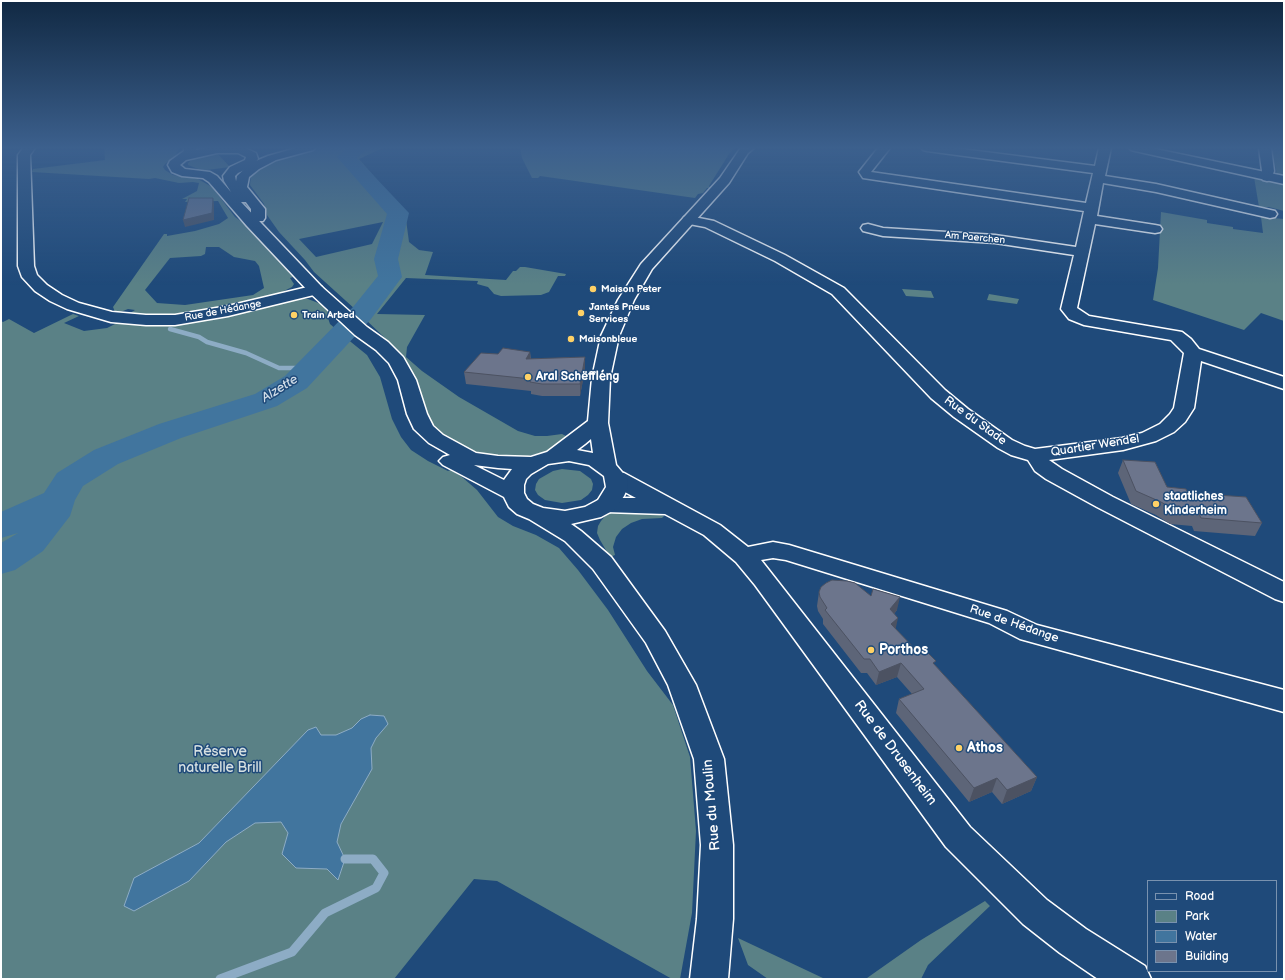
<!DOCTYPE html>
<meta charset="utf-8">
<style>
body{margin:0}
#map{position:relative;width:1285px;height:980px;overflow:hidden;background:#1f4a7a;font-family:"Balsamiq Sans",sans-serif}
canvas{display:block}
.frame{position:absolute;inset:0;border:2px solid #fff;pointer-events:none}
.legend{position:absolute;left:1147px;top:880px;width:130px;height:92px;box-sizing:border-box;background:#1f4a7a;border:1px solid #7992af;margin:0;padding:5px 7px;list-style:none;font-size:12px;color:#fff}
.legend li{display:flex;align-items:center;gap:8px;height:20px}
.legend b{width:20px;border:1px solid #7992af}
</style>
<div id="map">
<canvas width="1285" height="980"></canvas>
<div class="frame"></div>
<ul class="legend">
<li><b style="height:5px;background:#1f4a7a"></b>Road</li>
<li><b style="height:11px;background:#5a8186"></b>Park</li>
<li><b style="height:11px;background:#41759e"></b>Water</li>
<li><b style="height:11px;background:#6c758c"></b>Building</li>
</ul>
</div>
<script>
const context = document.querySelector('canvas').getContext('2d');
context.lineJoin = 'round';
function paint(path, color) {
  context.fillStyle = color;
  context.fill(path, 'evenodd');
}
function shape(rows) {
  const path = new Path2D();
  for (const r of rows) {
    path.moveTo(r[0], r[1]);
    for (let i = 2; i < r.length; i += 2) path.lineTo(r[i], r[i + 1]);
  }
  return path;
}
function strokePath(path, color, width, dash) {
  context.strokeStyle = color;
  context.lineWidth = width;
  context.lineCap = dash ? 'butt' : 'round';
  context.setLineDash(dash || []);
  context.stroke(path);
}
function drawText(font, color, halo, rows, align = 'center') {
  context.font = font + ' "Balsamiq Sans",sans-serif';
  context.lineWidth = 3;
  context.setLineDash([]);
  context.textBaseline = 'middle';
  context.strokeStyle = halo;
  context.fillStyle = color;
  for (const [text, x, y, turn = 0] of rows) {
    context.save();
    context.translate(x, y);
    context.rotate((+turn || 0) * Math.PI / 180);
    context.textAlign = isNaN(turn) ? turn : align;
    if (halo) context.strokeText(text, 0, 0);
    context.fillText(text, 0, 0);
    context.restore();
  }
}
const green = shape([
 [104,148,179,148,176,155,165,164,163,167,165,170,173,175,198,179,212,187,235,217,249,227,293,277,290,278,294,284,292,287,276,295,228,307,176,315,154,315,130,313,135,310,128,309,118,313,115,312,113,307,164,234,167,234,167,236,195,231,219,224,228,218,218,201,185,202,187,199,182,199,197,191,199,183,193,182,179,183,155,178,149,179,32,172,33,169,105,160],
 [206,247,219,247,234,257,255,261,259,266,264,288,253,295,185,305,157,303,145,290,170,258,201,256,205,254],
 [318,148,383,148,359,159,405,212,409,242,419,250,433,252,425,275,506,280,513,271,516,271,520,267,525,267,566,274,565,276,558,276,549,292,541,295,501,296,494,294,488,287,477,284,478,281,406,278,377,314,425,315,407,347,406,357,422,371,459,397,518,431,535,436,547,436,562,434,568,437,549,451,528,456,501,458,476,455,456,447,430,426,401,359,405,357,365,319,369,314,389,278,364,300,356,310,314,272,305,260,279,232,267,215,264,204,250,185,251,176,263,166,278,159],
 [383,222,372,244,316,257,299,239],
 [520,148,735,148,729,154,709,186,710,188,707,188,703,193,698,194,695,198,540,176,538,178,532,178,522,158],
 [1272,148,1284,148,1284,177,1277,176],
 [217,153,230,167,207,170,198,169,188,165,188,163,195,157],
 [1254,177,1284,183,1284,211,1269,207,1259,207],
 [1161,212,1207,220,1207,223,1233,227,1233,229,1263,233,1261,217,1284,219,1284,321,1261,313,1244,330,1153,300,1158,268],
 [902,289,931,291,934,298,906,296],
 [989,294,1019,299,1017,304,987,300],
 [300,299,308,299,321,304,333,316,328,318,330,324,337,330,298,380,346,338,367,355,380,377,392,419,401,437,411,450,428,461,448,471,451,470,462,477,477,490,498,517,513,526,536,535,559,548,578,570,608,610,647,671,673,705,690,757,696,831,692,913,680,979,672,979,497,881,474,879,394,979,1,979,1,321,3,322,9,319,34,333,73,314,79,316,64,323,84,331,107,328,117,323,142,325,172,324],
 [562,469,580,471,591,479,593,484,592,490,588,495,581,500,562,503,545,500,538,495,535,490,536,484,539,479,553,471],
 [644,511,664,516,662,518,642,519,631,523,622,529,616,537,613,547,615,555,610,557,600,540,597,533,598,526,601,521,606,515,613,512],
 [985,901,990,906,928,965,921,979,867,978,921,940],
 [738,938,825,979,768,979,748,965]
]);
const water = shape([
 [390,277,369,314,346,338,296,382,328,340,364,300,390,277],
 [370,715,384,716,388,724,376,738,371,748,372,769,341,824,337,842,345,859,338,880,327,869,296,868,282,854,288,833,281,822,255,823,226,842,189,881,134,911,124,906,134,878,199,843,308,730,316,727,321,735,336,735,352,728,361,719,370,715]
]);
const pier = shape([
 [354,309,366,320,347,339,336,329]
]);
const streamFar2 = shape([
 [346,157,346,149,348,148]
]);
const streamFar1 = shape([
 [170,329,199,337,207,342,246,353,279,368,309,368]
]);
const stream = shape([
 [220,979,292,952,325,913,376,888,384,873,373,859,345,859]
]);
const river = shape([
 [347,148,368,148,357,158,409,213,398,259,402,277,371,319,307,388,277,406,181,438,118,464,83,486,75,500,70,516,43,551,15,570,1,574,1,543,18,533,1,538,1,512,44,493,57,473,94,450,159,424,255,394,285,376,353,307,378,276,374,259,387,214,337,157,347,148]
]);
const minor = shape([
 [23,148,35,148,30,155,34,266,37,275,47,285,62,295,79,303,112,312,146,315,175,315,228,306,316,285,322,287,324,290,322,293,228,316,175,325,146,325,111,322,67,309,50,301,35,291,22,277,18,266,18,155,23,148],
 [878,148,890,148,871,172,1086,203,1093,173,927,151,923,150,921,148,954,148,1095,166,1099,148,1111,148,1105,176,1156,184,1275,211,1277,214,1275,217,1270,218,1156,192,1103,183,1097,216,1155,225,1160,226,1162,229,1160,232,1155,233,1095,224,1077,308,1089,316,1182,332,1191,339,1199,349,1284,377,1284,389,1201,361,1194,408,1185,422,1174,432,1156,441,1123,450,1049,460,1062,469,1113,497,1284,582,1284,602,1275,599,1097,507,1046,479,1035,471,1028,460,1011,455,998,448,954,417,931,398,832,294,775,261,705,227,684,223,682,220,684,217,689,216,714,221,785,255,844,288,945,390,968,409,1012,440,1025,446,1035,449,1122,438,1142,433,1160,424,1170,414,1174,408,1184,353,1171,340,1084,325,1069,319,1061,309,1074,255,995,243,883,236,863,231,861,228,863,225,868,224,883,228,995,235,1076,247,1084,211,863,178,859,172,878,148],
 [1259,148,1271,148,1274,171,1271,180,1267,181,1263,180,1261,177,1262,171,1259,148],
 [616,472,624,473,720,525,748,547,773,542,789,545,1007,611,1037,625,1284,690,1284,712,1020,639,989,623,786,560,773,558,761,560,970,827,1047,900,1086,929,1145,966,1151,979,1098,979,1060,953,1023,924,946,847,755,585,736,562,704,535,665,514,606,512,598,510,595,505,598,500,606,498,636,498,608,483,605,478,608,473,616,472]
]);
const major = shape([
 [184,148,196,148,196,150,208,148,245,148,256,153,258,159,253,166,238,173,235,176,236,181,250,199,248,202,241,202,322,287,367,327,388,342,403,357,416,380,427,414,433,426,443,435,476,453,498,456,531,457,547,452,588,421,592,378,601,336,618,300,641,264,720,178,740,149,754,148,748,153,729,183,652,269,634,300,619,336,610,378,608,423,616,465,627,478,628,487,624,496,614,510,601,517,571,524,581,531,611,557,665,631,696,685,724,759,733,845,733,919,728,979,690,979,697,919,701,845,694,759,668,685,646,643,593,569,565,541,529,519,517,514,509,507,504,497,443,465,439,461,443,457,450,455,429,443,414,429,407,414,398,380,389,363,376,350,355,335,310,293,247,226,209,182,203,178,182,176,172,172,168,165,170,161,184,151,184,148],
 [217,153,238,153,246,157,245,160,230,167,223,176,224,181,231,192,217,176,210,172,185,169,180,165,186,160,217,153],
 [591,439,593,453,577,450,585,444,591,439],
 [569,461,589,465,604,476,606,487,598,500,585,507,565,511,543,508,533,504,527,499,524,493,524,485,526,479,531,474,548,464,569,461],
 [474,465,498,468,512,469,504,480,474,465],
 [1129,148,1151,148,1284,176,1284,184,1135,151,1131,150,1129,148]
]);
const highway = shape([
 [296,148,315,148,313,150,276,160,259,169,249,177,247,187,265,209,265,218,263,221,253,221,251,218,251,209,235,187,237,176,251,163,268,156,296,148]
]);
const wall = shape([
 [530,352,531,359,585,357,585,369,580,396,542,396,531,394,531,391,466,384,464,372,498,354],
 [1123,460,1167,487,1188,493,1262,523,1255,536,1194,531,1192,526,1170,524,1156,515,1131,504,1118,473],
 [819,592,871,596,897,610,894,614,895,629,917,651,935,665,1037,777,1031,791,1002,804,992,792,969,802,896,713,899,699,912,694,897,677,876,685,867,673,861,673,823,624,823,619,818,611,817,606]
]);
const shadedWall = shape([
 [213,198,214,204,214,220,185,227,183,220],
 [530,352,531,363,526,359],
 [585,357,585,369,580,396,580,384],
 [900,597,897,610,887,623,890,609],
 [898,618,895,632,891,624],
 [901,663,897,677,876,685,879,672],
 [1037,777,1031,791,1002,804,1007,790],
 [997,778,992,792,969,802,974,788]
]);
const building = shape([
 [189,198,213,198,212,213,183,220,189,198],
 [503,348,530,352,526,359,585,357,580,384,542,384,530,382,531,379,464,372,481,353,498,354,503,348],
 [1123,460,1155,462,1167,487,1186,489,1188,493,1246,497,1262,523,1201,518,1198,512,1175,510,1161,502,1136,491,1123,460],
 [832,580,847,581,855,583,871,596,873,589,900,597,890,609,898,618,891,624,917,651,924,649,936,661,933,663,1037,777,1007,790,997,778,974,788,899,699,924,689,901,663,879,672,870,659,864,659,825,610,827,608,820,597,819,592,821,587,826,583,832,580]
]);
const markers = [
 [593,289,4,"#ffd166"],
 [581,313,4,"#ffd166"],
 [294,315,4,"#ffd166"],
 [571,339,4,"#ffd166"],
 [528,377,4,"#ffd166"],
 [1156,504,4,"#ffd166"],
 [871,650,4,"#ffd166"],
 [959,748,4,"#ffd166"]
];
const farStreetnames = [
 ["Am Paerchen",975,238,5],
 ["Rue de Hédange",223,311,-11]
];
const farPoinames = [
 ["Maison Peter",601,289],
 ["Jantes Pneus",589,307],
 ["Services",589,319],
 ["Train Arbed",302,315],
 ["Maisonbleue",579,339]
];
const poiNames = [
 ["Aral Schëffléng",536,377],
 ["staatliches",1164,497],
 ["Kinderheim",1164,511]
];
const streetNames = [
 ["Rue du Stade",975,421,36],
 ["Quartier Wendel",1095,446,-9],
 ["Rue de Hédange",1014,624,19]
];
const waterNames = [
 ["Alzette",280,389,-32]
];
const nearPoinames = [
 ["Porthos",879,650],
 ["Athos",967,748]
];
const nearParknames = [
 ["Réserve",220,752],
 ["naturelle Brill",220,768]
];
const nearStreetnames = [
 ["Rue de Drusenheim",895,753,53],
 ["Rue du Moulin",712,805,-95]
];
paint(green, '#5a8186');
paint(water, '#41759e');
strokePath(water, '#8dacc5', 1);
paint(pier, '#1f4a7a');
strokePath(streamFar2, '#8dacc5', 3.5);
strokePath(streamFar1, '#8dacc5', 4.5);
strokePath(stream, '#8dacc5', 9);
paint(river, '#41759e');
strokePath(minor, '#fff', 3);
strokePath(major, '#fff', 3);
strokePath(highway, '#fff', 3);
paint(minor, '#1f4a7a');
paint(major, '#1f4a7a');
paint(highway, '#1f4a7a');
paint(wall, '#5d6578');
paint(shadedWall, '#4c5262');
paint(building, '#6c758c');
strokePath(building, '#4c5262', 1);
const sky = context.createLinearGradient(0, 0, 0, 285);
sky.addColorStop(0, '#112943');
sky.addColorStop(0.52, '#3c608d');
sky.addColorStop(1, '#3c608d00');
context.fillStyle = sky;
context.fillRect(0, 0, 1285, 285);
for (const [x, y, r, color] of markers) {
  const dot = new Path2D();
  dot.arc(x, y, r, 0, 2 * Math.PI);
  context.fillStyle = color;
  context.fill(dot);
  strokePath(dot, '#1f4a7a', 1.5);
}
drawText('10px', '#fff', '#1f4a7a', farStreetnames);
drawText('bold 10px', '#fff', '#1f4a7a', farPoinames, 'left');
drawText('bold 12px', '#fff', '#1f4a7a', poiNames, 'left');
drawText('12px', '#fff', '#1f4a7a', streetNames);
drawText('italic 13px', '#d0dce7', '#1f4a7a', waterNames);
drawText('bold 14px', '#fff', '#1f4a7a', nearPoinames, 'left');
drawText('14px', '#d6e0e1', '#1f4a7a', nearParknames);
drawText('14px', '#fff', '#1f4a7a', nearStreetnames);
</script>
